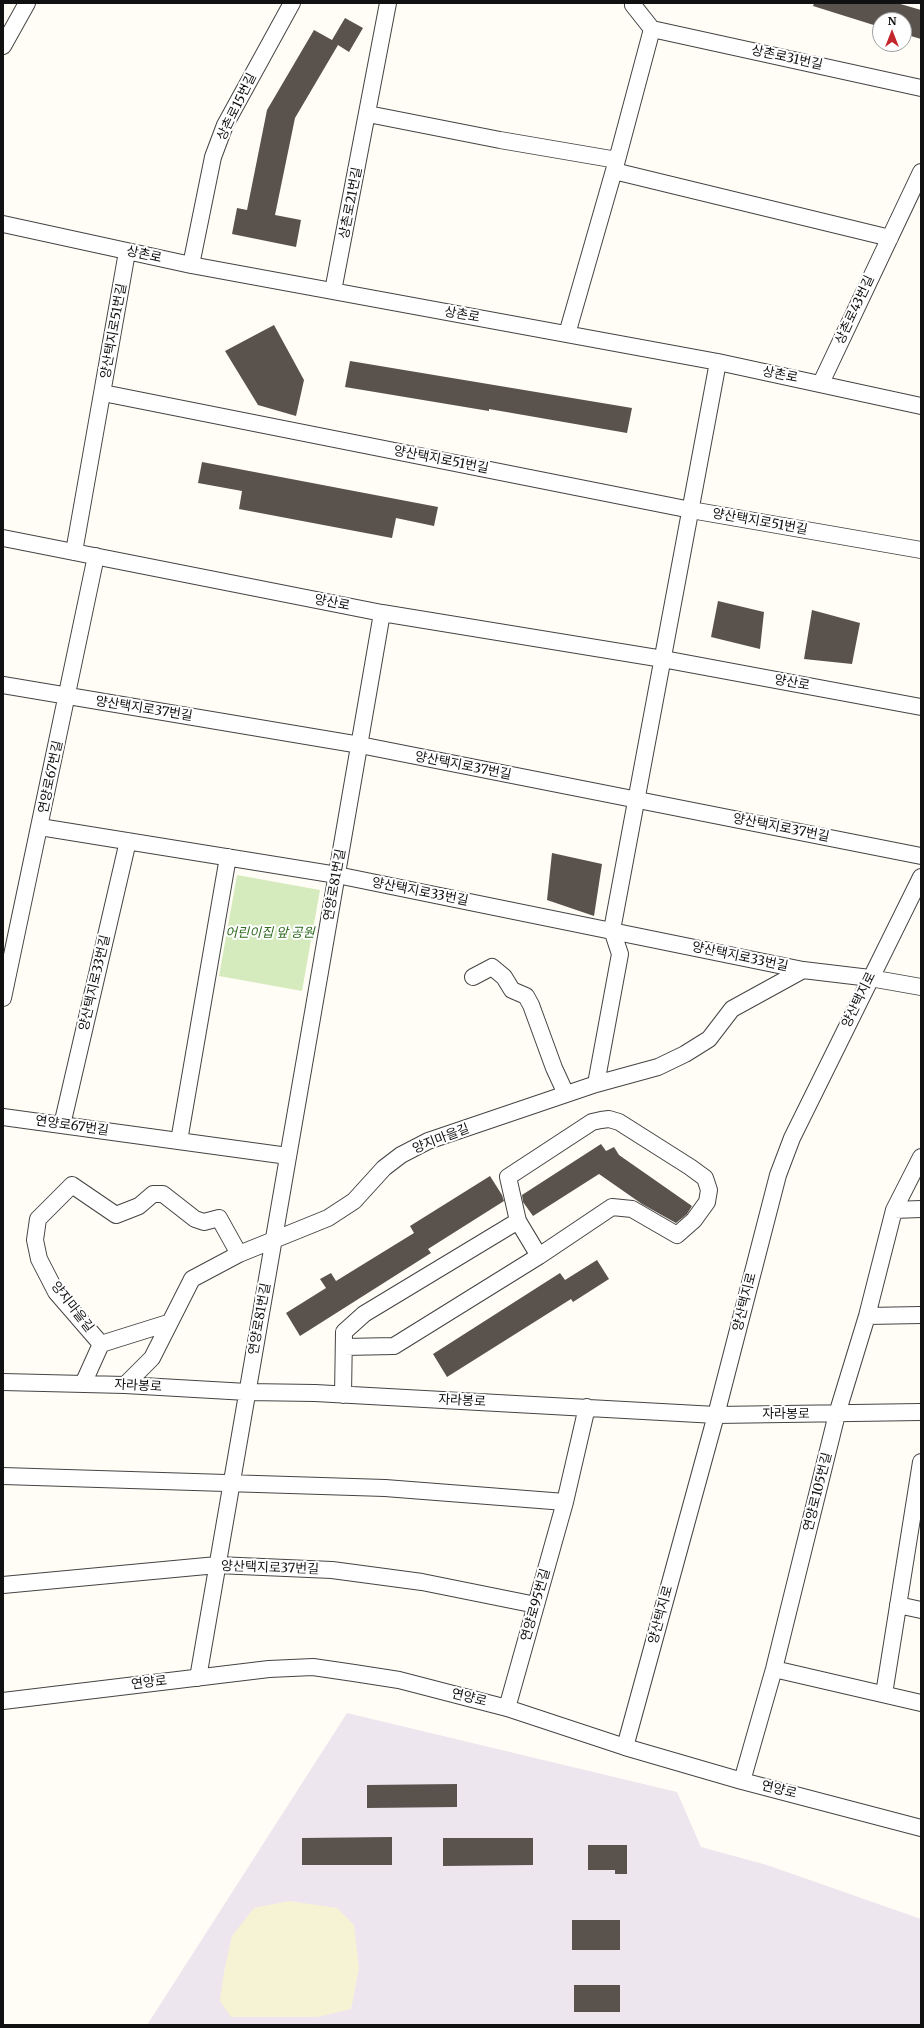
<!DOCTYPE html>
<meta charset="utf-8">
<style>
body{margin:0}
#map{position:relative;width:924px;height:2028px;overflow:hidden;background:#fffdf5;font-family:Merriweather,serif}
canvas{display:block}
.frame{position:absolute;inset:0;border:4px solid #111;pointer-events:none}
.north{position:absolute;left:872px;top:12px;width:40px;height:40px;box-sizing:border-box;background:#fff;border:1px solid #a0a0a0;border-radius:50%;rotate:0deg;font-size:11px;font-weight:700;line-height:16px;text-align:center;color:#111}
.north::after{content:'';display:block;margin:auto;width:14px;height:18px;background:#c4262e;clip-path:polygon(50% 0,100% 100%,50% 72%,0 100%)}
</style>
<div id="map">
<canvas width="924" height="2028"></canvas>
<div class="frame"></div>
<div class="north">N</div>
</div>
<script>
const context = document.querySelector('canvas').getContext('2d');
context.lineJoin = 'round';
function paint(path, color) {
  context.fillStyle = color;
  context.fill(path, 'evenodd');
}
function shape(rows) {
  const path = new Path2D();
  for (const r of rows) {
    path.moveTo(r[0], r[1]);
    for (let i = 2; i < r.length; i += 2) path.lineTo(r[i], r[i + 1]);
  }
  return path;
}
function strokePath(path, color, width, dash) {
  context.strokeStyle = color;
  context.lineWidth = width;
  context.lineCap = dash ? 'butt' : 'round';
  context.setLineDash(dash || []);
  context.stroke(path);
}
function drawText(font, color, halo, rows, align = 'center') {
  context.font = font + ' Merriweather,"Noto Sans KR",serif';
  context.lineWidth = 4;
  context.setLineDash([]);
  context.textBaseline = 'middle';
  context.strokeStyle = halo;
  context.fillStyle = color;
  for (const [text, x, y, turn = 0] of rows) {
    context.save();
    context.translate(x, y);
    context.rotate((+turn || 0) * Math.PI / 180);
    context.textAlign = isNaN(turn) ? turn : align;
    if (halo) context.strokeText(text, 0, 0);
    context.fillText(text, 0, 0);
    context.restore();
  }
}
const industrial = shape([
 [347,1713,677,1792,701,1847,767,1865,921,1919,921,2025,147,2025]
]);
const farmland = shape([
 [289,1901,337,1908,354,1925,359,1968,351,2009,317,2017,231,2017,220,2001,224,1972,232,1936,254,1908]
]);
const green = shape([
 [237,875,320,890,302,991,219,976]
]);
const building = shape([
 [814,3,897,3,921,10,921,39,904,34,904,20,880,20,880,27,813,6],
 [345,18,363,28,349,52,338,45,295,118,275,215,301,220,296,247,232,234,237,208,247,210,267,110,314,30,332,40],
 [274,325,304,380,296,416,258,405,225,351],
 [350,361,632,408,627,433,489,409,489,411,345,387],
 [202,462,438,507,434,526,396,518,392,538,239,509,242,491,198,483],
 [718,601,764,612,760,649,711,637],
 [812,610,860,623,852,664,804,659],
 [552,853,602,864,594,916,547,900],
 [601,1144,606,1151,614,1147,619,1155,692,1206,687,1214,676,1223,642,1204,599,1174,533,1216,523,1202,522,1195],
 [490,1176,502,1195,504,1201,428,1249,431,1253,300,1336,286,1313,326,1288,320,1279,331,1273,336,1281,414,1233,410,1226],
 [597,1260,609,1279,573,1302,571,1299,447,1377,433,1354,560,1273,565,1280],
 [457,1784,457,1807,367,1808,367,1785],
 [392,1837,392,1865,302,1865,302,1838],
 [443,1838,533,1838,533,1865,443,1866],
 [588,1845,627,1845,627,1874,615,1874,615,1870,588,1870],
 [572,1920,620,1920,620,1950,572,1950],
 [574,1985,620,1985,620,2012,574,2012]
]);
const minor = shape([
 [652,29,921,88],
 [3,46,27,3],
 [368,114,500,140,617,160],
 [614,171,890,238],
 [3,224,191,265,718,362,921,406],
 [191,265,213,157,225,125,292,3],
 [333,291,388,3],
 [567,334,617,160,652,29,633,5,634,3],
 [821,383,921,172],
 [103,393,691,510,921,550],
 [3,538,382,613,663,659,921,707],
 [74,552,127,252],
 [3,685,360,745,921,856],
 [40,827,337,875,803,970,870,978,921,987],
 [473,977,492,967,504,977,512,990,526,996,531,1005,554,1068,566,1094],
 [3,998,96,556],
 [596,1084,620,954,612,930,718,362],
 [3,1117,288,1156],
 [62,1125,128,841],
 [179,1141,228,857],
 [894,1210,921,1209],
 [867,1316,921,1315],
 [101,1344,56,1292,39,1259,35,1240,38,1219,72,1185,116,1215,139,1206,153,1194,163,1194,195,1219,204,1222,219,1218,239,1254],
 [344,1347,394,1346,539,1256,612,1207,632,1209,677,1235,694,1220,707,1202,709,1190,705,1178,690,1167,619,1122,609,1119,601,1120,592,1122,508,1177,518,1221],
 [3,1382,125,1385,247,1392,315,1393,716,1415,921,1412],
 [83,1384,101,1344,168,1323],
 [125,1385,152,1358,192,1279,239,1254,328,1218,354,1201,384,1168,401,1155,428,1141,596,1084,658,1067,685,1054,709,1039,732,1009,803,970],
 [343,1395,344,1332,364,1314,518,1221,539,1256],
 [3,1476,385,1488,565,1502],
 [3,1585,217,1565,332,1570,422,1582,536,1605],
 [898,1605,921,1610],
 [774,1669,921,1703],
 [198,1678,382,613],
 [884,1694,921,1462],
 [3,1701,269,1669,313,1667,354,1673,399,1680,507,1708,625,1747,742,1781,921,1828],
 [507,1708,565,1502,587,1407],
 [625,1747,716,1415,778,1175,792,1138,921,877],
 [742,1781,774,1669,837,1414,867,1316,894,1210,921,1157]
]);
const streetNames = [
 ["상촌로31번길",787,58,12],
 ["상촌로15번길",237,107,-64],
 ["상촌로21번길",351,203,-79],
 ["상촌로",144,255,12],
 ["상촌로43번길",855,310,-65],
 ["상촌로",462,315,10],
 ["양산택지로51번길",114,331,-80],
 ["상촌로",780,375,11],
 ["양산택지로51번길",441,460,11],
 ["양산택지로51번길",760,522,10],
 ["양산로",332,603,11],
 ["양산로",792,683,10],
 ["양산택지로37번길",144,709,9],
 ["양산택지로37번길",463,766,11],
 ["연양로67번길",51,777,-78],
 ["양산택지로37번길",781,828,11],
 ["연양로81번길",335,885,-80],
 ["양산택지로33번길",420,892,11],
 ["양산택지로33번길",740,957,12],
 ["양산택지로33번길",95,983,-77],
 ["양산택지로",859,1000,-64],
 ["연양로67번길",72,1126,8],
 ["양지마을길",441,1139,-21],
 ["양산택지로",745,1302,-76],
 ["양지마을길",72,1307,52],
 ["연양로81번길",260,1319,-80],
 ["자라봉로",138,1386,3],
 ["자라봉로",462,1401,3],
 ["자라봉로",786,1414],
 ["연양로105번길",818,1492,-76],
 ["양산택지로37번길",270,1568,2],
 ["연양로95번길",536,1605,-74],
 ["양산택지로",661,1615,-75],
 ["연양로",149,1683,-7],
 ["연양로",469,1698,14],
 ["연양로",779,1790,14]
];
const parkNames = [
 ["어린이집 앞 공원",270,933]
];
paint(industrial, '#eee6ef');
paint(farmland, '#f6f3d4');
paint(green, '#d5ebbd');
paint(building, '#5a524d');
strokePath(minor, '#444', 18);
strokePath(minor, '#fff', 16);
drawText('13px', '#111', '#fff', streetNames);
drawText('italic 13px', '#2f6b1f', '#fff', parkNames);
</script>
